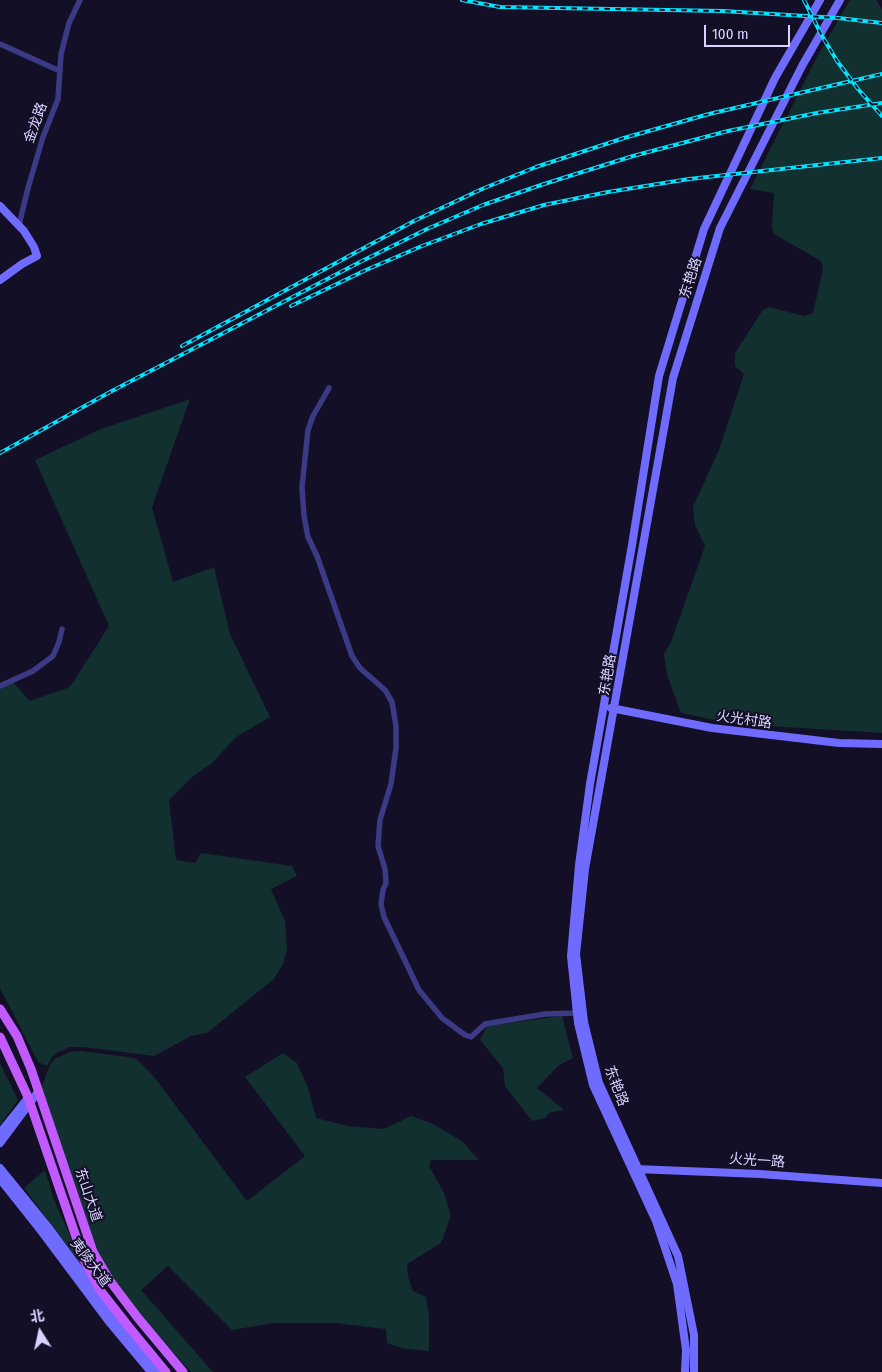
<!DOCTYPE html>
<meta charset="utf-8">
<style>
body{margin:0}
#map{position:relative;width:882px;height:1372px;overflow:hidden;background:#130f26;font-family:"Fira Sans Condensed","Noto Sans SC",sans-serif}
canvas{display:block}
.north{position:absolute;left:15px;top:1307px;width:50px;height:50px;-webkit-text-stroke:4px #130f26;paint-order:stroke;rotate:350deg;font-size:14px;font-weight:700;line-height:20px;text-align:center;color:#d9d4ff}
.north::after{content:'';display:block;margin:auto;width:18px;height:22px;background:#d9d4ff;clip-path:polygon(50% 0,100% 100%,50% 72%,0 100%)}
.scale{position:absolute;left:704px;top:25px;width:86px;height:22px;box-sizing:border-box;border:2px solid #d9d4ff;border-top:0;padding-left:6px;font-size:15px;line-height:18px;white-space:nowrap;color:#d9d4ff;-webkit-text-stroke:4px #130f26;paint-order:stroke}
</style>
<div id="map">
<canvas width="882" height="1372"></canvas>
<div class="north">北</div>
<div class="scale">100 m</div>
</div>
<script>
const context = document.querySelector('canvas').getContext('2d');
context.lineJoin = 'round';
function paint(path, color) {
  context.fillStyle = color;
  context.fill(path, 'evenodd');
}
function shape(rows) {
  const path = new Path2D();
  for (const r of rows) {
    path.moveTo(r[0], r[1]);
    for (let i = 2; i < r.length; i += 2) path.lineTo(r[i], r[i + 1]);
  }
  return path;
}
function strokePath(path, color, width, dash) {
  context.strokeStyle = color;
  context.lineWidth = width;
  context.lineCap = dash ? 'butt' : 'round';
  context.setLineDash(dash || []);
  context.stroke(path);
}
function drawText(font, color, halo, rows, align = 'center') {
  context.font = font + ' "Fira Sans Condensed","Noto Sans SC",sans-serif';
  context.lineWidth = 4;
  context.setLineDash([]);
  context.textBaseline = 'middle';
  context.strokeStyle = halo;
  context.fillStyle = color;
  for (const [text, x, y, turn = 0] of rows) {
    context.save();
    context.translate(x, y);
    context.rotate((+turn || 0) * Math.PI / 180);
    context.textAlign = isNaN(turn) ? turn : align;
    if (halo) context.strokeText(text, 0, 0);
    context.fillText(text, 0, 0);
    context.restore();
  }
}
const green = shape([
 [850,0,876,0,882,9,882,733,734,724,681,713,667,675,664,654,671,642,705,546,695,525,693,507,719,450,744,374,735,366,735,353,762,311,769,307,804,316,813,313,823,269,821,261,774,234,772,227,774,193,750,189,818,55],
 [190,399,152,507,173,582,214,567,230,634,270,717,236,737,212,763,191,778,169,800,176,860,195,863,201,853,292,866,297,876,271,889,285,921,287,950,283,964,274,979,207,1033,191,1036,154,1056,83,1047,70,1047,58,1052,52,1057,47,1066,38,1062,0,988,0,686,12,681,30,701,70,687,109,626,35,460,101,429],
 [562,1016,573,1058,559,1065,537,1088,562,1108,563,1110,549,1113,545,1118,532,1121,505,1086,503,1068,480,1040,487,1026],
 [82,1051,135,1058,155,1078,247,1201,305,1156,245,1077,283,1053,297,1063,308,1088,316,1118,348,1126,384,1129,411,1116,433,1124,462,1141,479,1160,431,1160,429,1166,444,1193,451,1216,441,1243,407,1264,408,1277,413,1291,426,1297,429,1316,429,1351,401,1348,387,1343,386,1329,334,1323,273,1323,232,1330,168,1266,141,1290,213,1372,191,1372,145,1321,115,1281,96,1251,40,1092,49,1067,54,1059,70,1052],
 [0,1063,18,1100,0,1125],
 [45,1170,54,1200,86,1271,24,1188]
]);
const street = shape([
 [0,44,60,71],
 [19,225,28,188,43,137,58,99,61,54,69,23,80,0],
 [329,388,313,416,308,430,302,487,304,516,308,537,317,556,352,656,360,668,385,690,392,702,396,726,396,748,391,784,380,820,378,846,385,869,386,883,383,890,381,904,384,917,419,990,442,1018,465,1035,471,1037,485,1024,545,1014,577,1013],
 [0,686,33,671,53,656,59,642,62,629]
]);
const secondary = shape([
 [0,206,24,231,34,247,37,256,22,264,0,280],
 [611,708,712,728,839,743,882,744],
 [0,1133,28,1098],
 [0,1143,38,1092],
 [0,1168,48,1227,116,1319,160,1372],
 [635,1169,760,1174,882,1183],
 [0,1179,42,1232,110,1323,151,1372],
 [685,1372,686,1350,677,1284,656,1221,593,1085,578,1023,571,956,579,865,590,784,632,545,659,376,704,229,775,78,820,0],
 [694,1372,694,1335,678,1256,599,1083,584,1022,576,954,585,869,673,378,720,228,802,66,840,0]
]);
const primary = shape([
 [0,1009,17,1036,31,1069,93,1252,110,1281,138,1318,183,1372],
 [0,1037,28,1097,84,1260,100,1290,129,1327,166,1372]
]);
const rail = shape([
 [462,0,500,7,723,11,838,18,882,23],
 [804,0,821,34,837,61,858,89,882,116],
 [291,306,366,270,422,246,481,224,544,205,608,192,689,179,882,158],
 [182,346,414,221,482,189,536,167,624,138,709,114,882,74],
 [0,453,110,392,360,262,427,229,483,205,544,184,633,156,728,131,817,113,882,103]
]);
const streetNames = [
 ["金龙路",36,123,-70],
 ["东艳路",691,278,-72],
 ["东艳路",608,675,-80],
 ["火光村路",744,720,8],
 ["东艳路",616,1086,69],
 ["火光一路",757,1161,4],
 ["东山大道",88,1195,71],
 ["夷陵大道",90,1263,53]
];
paint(green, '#12302f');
strokePath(street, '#3d3a85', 5.5);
strokePath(secondary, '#6f6bff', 8);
strokePath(primary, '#c25bff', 9);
strokePath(rail, '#00e5ff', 4);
strokePath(rail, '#130f26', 2, [5.5]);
drawText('14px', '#d9d4ff', '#130f26', streetNames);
</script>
